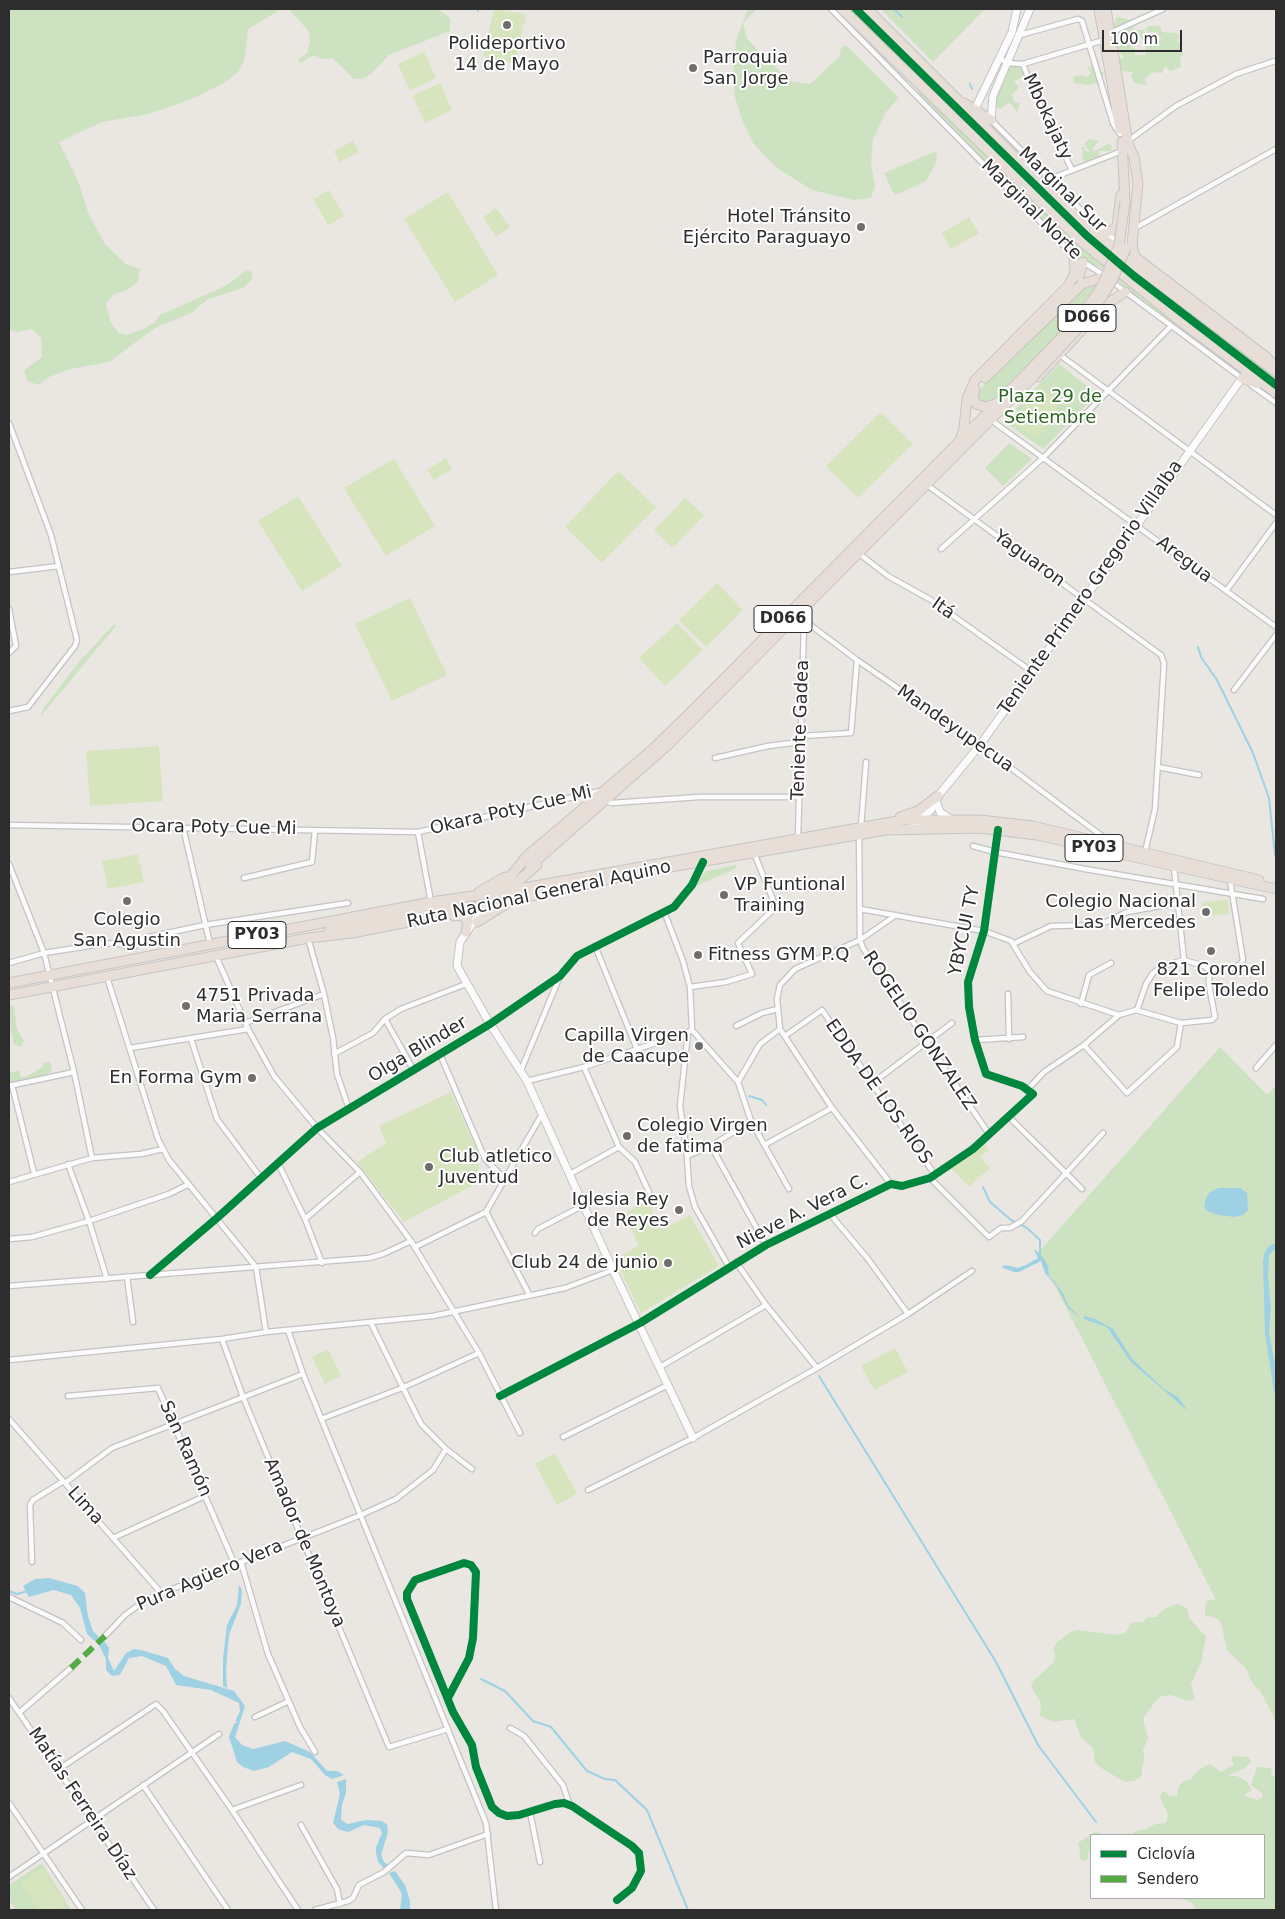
<!DOCTYPE html>
<meta charset="utf-8">
<style>
body{margin:0}
#map{position:relative;width:1285px;height:1919px;overflow:hidden;background:#eae7e3;font-family:"DejaVu Sans",sans-serif}
canvas{display:block}
.frame{position:absolute;inset:0;border:10px solid #2d2d2d;pointer-events:none}
.legend{position:absolute;left:1090px;top:1834px;width:175px;height:65px;box-sizing:border-box;background:#fff;border:1px solid #ababab;margin:0;padding:6px 9px;list-style:none;font-size:15px;color:#2d2d2d}
.legend li{display:flex;align-items:center;gap:10px;height:25px}
.legend b{width:25px;border:1px solid #ababab}
.scale{position:absolute;left:1102px;top:30px;width:80px;height:22px;box-sizing:border-box;border:2px solid #2d2d2d;border-top:0;padding-left:6px;font-size:15px;line-height:18px;white-space:nowrap;color:#2d2d2d;-webkit-text-stroke:4px #fff;paint-order:stroke}
</style>
<div id="map">
<canvas width="1285" height="1919"></canvas>
<div class="frame"></div>
<ul class="legend">
<li><b style="height:6px;background:#00873e"></b>Ciclovía</li>
<li><b style="height:6px;background:#54ab44"></b>Sendero</li>
</ul>
<div class="scale">100 m</div>
</div>
<script>
const context = document.querySelector('canvas').getContext('2d');
context.lineJoin = 'round';
function paint(path, color) {
  context.fillStyle = color;
  context.fill(path, 'evenodd');
}
function shape(rows) {
  const path = new Path2D();
  for (const r of rows) {
    path.moveTo(r[0], r[1]);
    for (let i = 2; i < r.length; i += 2) path.lineTo(r[i], r[i + 1]);
  }
  return path;
}
function strokePath(path, color, width, dash) {
  context.strokeStyle = color;
  context.lineWidth = width;
  context.lineCap = dash ? 'butt' : 'round';
  context.setLineDash(dash || []);
  context.stroke(path);
}
function drawText(font, color, halo, rows, align = 'center') {
  context.font = font + ' "DejaVu Sans",sans-serif';
  context.lineWidth = 4;
  context.setLineDash([]);
  context.textBaseline = 'middle';
  context.strokeStyle = halo;
  context.fillStyle = color;
  for (const [text, x, y, turn = 0] of rows) {
    context.save();
    context.translate(x, y);
    context.rotate((+turn || 0) * Math.PI / 180);
    context.textAlign = isNaN(turn) ? turn : align;
    if (halo) context.strokeText(text, 0, 0);
    context.fillText(text, 0, 0);
    context.restore();
  }
}
const green = shape([
 [9,9,282,9,248,29,245,58,239,71,226,82,192,99,149,114,102,122,59,142,78,181,89,215,105,244,126,264,140,269,138,282,127,290,114,294,106,303,110,321,119,333,128,335,143,329,154,323,160,315,227,285,247,270,252,272,252,280,243,288,208,299,191,313,155,328,109,362,70,369,49,377,38,385,28,381,24,370,42,357,41,338,31,329,18,332,9,330],
 [289,9,438,9,450,18,450,31,389,55,371,74,362,79,354,79,333,58,321,59,314,55,300,63,298,59,307,53,310,41,309,32],
 [748,9,757,9,743,23,747,39,790,81,810,84,839,57,841,48,846,45,899,98,885,113,873,140,871,164,875,186,871,198,854,200,812,190,777,168,753,143,742,120,735,97,733,80,736,40],
 [849,9,859,9,924,73,917,79],
 [881,9,985,9,933,62],
 [1119,17,1130,20,1135,25,1133,28,1136,30,1144,30,1149,42,1161,40,1157,32,1147,32,1145,29,1148,26,1160,26,1162,32,1177,33,1180,37,1177,40,1182,46,1179,49,1184,54,1180,57,1181,67,1170,71,1165,66,1162,73,1153,72,1145,78,1147,85,1134,83,1131,76,1133,72,1123,71,1119,67,1117,56,1122,59,1124,57,1116,50,1115,40,1119,39,1117,37,1119,32,1125,31,1114,26,1116,18],
 [1138,34,1146,45,1145,55,1135,55,1136,50,1127,43,1128,38],
 [1022,64,1027,68,1021,78,1014,81,1019,87,1012,95,1015,103,1020,103,1017,112,1010,103,1003,106,1002,109,994,107,998,96,996,95,1009,65],
 [1093,65,1104,73,1098,83,1089,85,1074,83,1073,77,1082,75,1086,77,1091,73,1087,68],
 [930,79,1026,174,1111,250,1108,259,1086,240,924,86],
 [919,90,1084,249,1105,266,1104,269,1085,261,1073,252,916,93],
 [1089,139,1099,141,1093,148,1093,152,1108,144,1112,145,1112,149,1110,151,1099,151,1099,158,1085,162,1082,157,1083,150,1081,149,1084,146,1085,151,1090,152,1084,144],
 [937,151,936,163,926,181,896,195,892,190,884,173],
 [1125,261,1159,288,1153,296,1121,271],
 [1118,276,1187,330,1241,371,1134,295,1116,279],
 [1098,282,1067,325,996,400,991,404,979,404,977,393,981,388,1076,291],
 [1162,291,1276,376,1276,388,1156,299],
 [1059,364,1097,394,1043,449,1004,421],
 [1009,443,1032,459,1003,486,985,468],
 [114,624,116,626,41,716,43,709,79,662],
 [736,865,737,868,694,887,706,871],
 [9,1005,14,1006,17,1030,24,1041,21,1047,13,1044,13,1038,9,1024],
 [1220,1047,1267,1095,1276,1085,1276,1722,1261,1692,1253,1684,1246,1669,1227,1650,1221,1623,1218,1619,1205,1615,1205,1607,1208,1600,1216,1600,1038,1253],
 [49,1062,52,1065,51,1071,46,1075,37,1076,28,1081,9,1082,9,1072,20,1071,20,1077,25,1077,41,1068,44,1064,42,1063],
 [1176,1604,1187,1608,1189,1618,1206,1637,1201,1663,1191,1683,1195,1699,1187,1701,1171,1695,1162,1696,1155,1702,1143,1719,1148,1739,1143,1750,1145,1761,1142,1766,1142,1776,1134,1781,1125,1782,1101,1768,1095,1762,1093,1748,1080,1736,1074,1719,1053,1722,1040,1716,1041,1704,1031,1686,1033,1681,1053,1663,1056,1656,1053,1649,1057,1642,1069,1633,1076,1630,1120,1635,1126,1632,1132,1622,1142,1622,1148,1617,1156,1617,1166,1608],
 [1234,1756,1247,1757,1252,1761,1243,1769,1228,1776,1237,1776,1247,1782,1252,1790,1245,1794,1245,1796,1257,1800,1263,1797,1262,1793,1251,1785,1257,1767,1272,1768,1271,1774,1276,1779,1276,1787,1274,1790,1276,1794,1276,1910,1197,1910,1192,1903,1180,1898,1264,1898,1264,1835,1131,1835,1136,1831,1147,1829,1155,1824,1166,1823,1168,1815,1160,1797,1162,1792,1167,1792,1169,1796,1177,1796,1178,1788,1182,1782,1190,1779,1203,1767,1210,1764,1221,1772,1234,1765,1231,1759],
 [1096,1831,1104,1835,1091,1835,1091,1850,1087,1854,1089,1858,1084,1861,1079,1857,1080,1851,1078,1843],
 [42,1863,71,1910,16,1910,9,1900,9,1885]
]);
const pitch = shape([
 [494,9,526,14,515,64,483,56],
 [424,52,436,78,410,91,398,64],
 [440,83,452,110,425,123,419,110,443,98,419,109,412,96],
 [353,141,359,152,339,162,334,151],
 [329,190,344,216,328,225,313,199],
 [448,192,498,275,455,302,404,219],
 [496,208,510,227,496,237,483,217],
 [969,217,979,233,951,249,942,233],
 [1038,387,1061,402,1037,439,1014,424],
 [881,412,913,444,858,498,826,466],
 [446,458,452,469,434,480,427,470],
 [394,459,435,526,386,556,344,488],
 [618,471,656,507,602,563,565,527],
 [298,496,342,566,302,591,258,521],
 [685,498,704,515,673,548,654,530],
 [717,583,743,610,706,647,679,620],
 [410,598,447,675,392,701,355,624],
 [677,623,703,650,665,686,639,658],
 [159,746,163,801,90,806,86,751],
 [138,854,144,882,108,889,102,861],
 [1228,900,1229,914,1203,916,1202,902],
 [451,1092,480,1157,477,1183,404,1222,357,1162,386,1143,379,1126],
 [985,1144,989,1150,980,1157,990,1168,969,1187,952,1169,957,1165,963,1172,957,1165],
 [647,1201,663,1229,690,1215,719,1266,641,1313,615,1259,639,1245,623,1214],
 [895,1348,908,1372,874,1390,861,1366],
 [328,1349,341,1376,325,1384,312,1357],
 [555,1453,577,1494,557,1505,535,1464],
 [42,1868,66,1904,57,1910,38,1910,20,1883]
]);
const water = shape([
 [1219,1188,1240,1188,1247,1193,1248,1210,1243,1215,1235,1217,1218,1215,1207,1211,1204,1206,1206,1198,1210,1192],
 [1276,1243,1276,1248,1269,1255,1268,1276,1271,1307,1269,1332,1276,1370,1276,1390,1274,1392,1265,1333,1263,1261,1265,1252,1269,1246],
 [1034,1250,1036,1250,1044,1259,1048,1266,1049,1276,1061,1290,1069,1306,1080,1318,1068,1308,1057,1287,1045,1273,1041,1261,1019,1272,1014,1272,1001,1267,1005,1265,1018,1268,1026,1265,1038,1258],
 [1084,1316,1095,1319,1113,1329,1133,1360,1164,1389,1178,1397,1188,1411,1131,1362,1107,1327,1084,1319],
 [49,1578,78,1586,85,1593,88,1616,93,1631,99,1637,95,1641,87,1634,80,1608,71,1595,54,1590,29,1597,23,1586,35,1579],
 [239,1585,242,1590,241,1604,229,1635,226,1671,227,1688,223,1686,223,1658,227,1625,237,1605],
 [104,1641,109,1648,108,1658,114,1671,126,1653,134,1649,141,1650,168,1658,175,1669,184,1676,234,1691,245,1706,235,1737,242,1745,253,1749,285,1741,310,1752,327,1771,337,1771,344,1775,332,1779,325,1775,311,1759,292,1752,269,1767,254,1771,243,1767,237,1762,229,1737,234,1724,239,1721,235,1722,240,1711,239,1703,211,1690,176,1685,166,1666,142,1656,129,1658,120,1675,112,1676,106,1670,106,1659,99,1645],
 [346,1779,346,1793,342,1805,341,1820,348,1824,366,1820,381,1821,387,1824,388,1832,381,1855,384,1862,389,1865,384,1868,378,1862,376,1853,376,1847,382,1833,380,1828,364,1825,348,1832,338,1829,333,1823,340,1794,337,1782],
 [395,1871,405,1885,410,1901,410,1910,400,1910,402,1894,389,1873]
]);
const stream = shape([
 [478,9,478,11],
 [894,9,902,17],
 [970,84,972,89],
 [1198,647,1201,657,1217,680,1253,753,1269,798,1275,855],
 [749,1096,762,1100,766,1105],
 [983,1187,990,1202,1011,1220,1027,1228,1040,1240,1040,1256],
 [819,1376,996,1662,1038,1745,1096,1822],
 [9,1591,17,1594,28,1591],
 [96,1638,103,1646],
 [481,1679,505,1691,533,1721,551,1727,587,1771,605,1779,615,1780,647,1810,688,1910]
]);
const highwayTunnel = shape([
 [454,906,480,901,497,894]
]);
const street = shape([
 [831,9,1075,257],
 [1110,33,1163,9],
 [1020,35,1078,19,1082,21,1113,123,1120,134],
 [1000,59,1008,63,1023,64,1104,40],
 [1023,64,1032,88,1072,170],
 [991,120,1088,217,1119,243],
 [1128,141,1176,106,1236,74,1275,61],
 [1050,179,1122,151],
 [1135,228,1276,149],
 [1082,261,1105,276],
 [1111,281,1243,379],
 [1060,355,1276,515],
 [1251,385,1276,403],
 [991,420,1276,627],
 [9,423,51,535,77,640,75,646,28,707,9,711],
 [927,485,1161,655,1164,663,1155,809,1145,852],
 [941,549,1043,458,1171,326],
 [857,552,888,576,931,600,1031,671],
 [9,572,59,566],
 [1226,591,1276,523],
 [9,609,16,646,9,653],
 [797,615,857,660,980,745,1110,842],
 [1234,690,1276,635],
 [801,736,851,733,857,660],
 [715,758,768,746,800,742],
 [1158,767,1199,775],
 [605,801,612,803,699,797,798,797],
 [9,825,418,832,600,791],
 [183,827,210,944],
 [861,827,866,762],
 [418,832,431,902],
 [859,834,860,940,863,948,989,1134],
 [798,838,804,622],
 [973,846,995,852,1085,869,1263,899],
 [9,864,44,953,74,1072,92,1158],
 [1174,867,1184,960],
 [244,878,312,862,315,830],
 [860,909,984,931,1011,941,1030,972,1047,991,1119,1015],
 [665,914,683,961,690,987,692,1030,688,1032,680,1106,687,1156,689,1186,695,1207,729,1267],
 [308,938,324,994,333,1038,337,1074,349,1109],
 [1013,944,1051,926,1096,925,1106,922,1127,912,1177,903],
 [595,946,637,1049],
 [216,956,248,1029,274,1076,317,1128,360,1172,411,1241,479,1353,520,1433],
 [9,963,44,953,102,944,116,943,133,948,144,938,205,925,348,903],
 [107,977,158,1139,169,1160,256,1267,266,1332],
 [690,987,726,982,752,974,738,943,776,907,754,853],
 [1008,994,1009,1039],
 [1081,1004,1089,975,1111,963],
 [1137,1010,1146,984,1153,973,1163,966,1184,960,1204,966,1209,970,1227,970,1241,964,1243,960,1230,880],
 [385,1019,414,1071],
 [245,1023,324,994],
 [736,1026,762,1013,778,1009],
 [692,1030,738,1082,751,1121,789,1189],
 [785,1036,822,1010,935,1175],
 [191,1039,217,1119,261,1178],
 [975,1040,1023,1037],
 [1084,1045,1127,1093,1177,1047,1181,1023],
 [130,1048,248,1029],
 [334,1054,373,1033,385,1019,401,1009,466,984],
 [440,1054,485,1159,505,1179],
 [584,1067,619,1147,635,1162,649,1192],
 [1256,1068,1276,1045],
 [521,1070,560,976],
 [527,1081,584,1067,688,1032],
 [738,1082,760,1044,780,1029],
 [874,1082,952,1023],
 [12,1085,34,1173],
 [9,1086,74,1072],
 [1028,1089,1044,1072,1084,1045,1119,1015,1136,1010,1181,1023,1212,1020,1215,1017,1209,985,1209,970],
 [1008,1116,1082,1189],
 [766,1144,832,1108],
 [711,1146,766,1245],
 [687,1156,711,1146,751,1121],
 [278,1163,305,1219,322,1263],
 [68,1164,89,1221,107,1279],
 [570,1174,619,1147],
 [930,1178,989,1237,1001,1228,1010,1228,1022,1221,1103,1133],
 [9,1182,92,1158,141,1154,163,1149],
 [891,1184,832,1108,780,1029,777,999,780,985,795,969,860,940,896,915],
 [486,1212,529,1294],
 [830,1214,868,1259,908,1314],
 [305,1219,360,1172],
 [535,1233,538,1229,584,1205],
 [9,1239,32,1237,89,1221,169,1194,189,1184],
 [415,1247,486,1212,542,1114],
 [736,1262,766,1305,817,1368],
 [150,1275,217,1218,317,1128,490,1024,560,976,577,956,674,907,692,885,703,862],
 [127,1277,133,1322],
 [9,1286,369,1258,383,1254,411,1241],
 [371,1323,421,1424,446,1449,472,1469],
 [288,1330,303,1374,486,1823,496,1910],
 [222,1339,243,1397,389,1747,448,1729],
 [9,1360,222,1339,266,1332,433,1316,565,1288,613,1270],
 [660,1367,766,1305],
 [68,1396,158,1388,235,1565],
 [500,1396,640,1323,766,1245,891,1184,902,1186,930,1178,973,1149,1033,1094,1022,1086,986,1074,975,1040,969,1007,968,982,984,931,998,830],
 [9,1419,162,1594],
 [321,1419,402,1388,479,1353],
 [563,1437,668,1385],
 [65,1483,112,1448,303,1374],
 [588,1490,693,1438,817,1368,908,1314,972,1271],
 [113,1538,205,1496],
 [32,1562,30,1505,33,1500,62,1482],
 [241,1562,268,1654,300,1727,315,1752],
 [9,1597,63,1623,81,1640],
 [105,1636,125,1615,147,1599,361,1515,396,1499,433,1470,446,1449],
 [9,1698,154,1910],
 [448,1698,469,1658,473,1638,476,1572,471,1565,464,1563,415,1580,407,1593,407,1599,453,1712,472,1745,476,1767,492,1807,499,1813,507,1816,519,1815,555,1804,564,1803,572,1806,632,1846,639,1853,641,1871,632,1888,617,1900],
 [20,1712,71,1668],
 [255,1717,289,1701],
 [510,1728,524,1736,563,1785,570,1806],
 [59,1769,156,1704,163,1711,232,1810,298,1910],
 [143,1785,228,1910],
 [9,1803,82,1910],
 [232,1810,301,1785],
 [530,1812,540,1862],
 [301,1825,337,1889,340,1904],
 [9,1877,219,1734],
 [315,1910,348,1901,353,1898,359,1885,384,1872,406,1853,429,1855,488,1834]
]);
const secondary = shape([
 [975,109,1012,32,1017,9],
 [991,120,993,96,1030,9],
 [936,801,940,812,952,820],
 [910,830,931,810,938,796,980,745,1242,378],
 [485,905,460,942,457,966,490,1024,527,1081,613,1270,693,1438]
]);
const highway = shape([
 [842,9,1082,242,1179,320,1276,393],
 [867,9,1060,202,1130,262,1276,372],
 [1099,9,1120,129],
 [1106,9,1129,149],
 [964,103,991,120],
 [1122,142,1125,202],
 [1128,144,1134,157,1138,184,1132,245,1135,257,1265,356,1274,365],
 [1106,232,1112,231,1117,226,1121,195],
 [1079,277,1083,262],
 [1038,377,1104,306,1125,292],
 [985,378,1082,284,1105,277],
 [1242,378,1258,384],
 [975,389,973,396,976,404,986,407,995,404],
 [961,437,964,428,967,399,975,380,1068,286,1075,273,1074,256],
 [900,817,918,811,938,796],
 [530,866,670,743,1033,377],
 [508,890,537,865],
 [479,892,505,877],
 [496,894,527,856,652,750,698,705,1028,372],
 [454,916,461,915,468,920,466,932],
 [477,922,509,902],
 [329,931,454,906],
 [9,983,431,902,507,891,903,820,980,820,1033,826,1259,880],
 [9,995,308,938,352,933,429,918,647,871,886,830,979,828,1037,835,1276,889]
]);
const highwayBridge = shape([
 [1028,372,1078,320,1102,286,1119,245,1125,202],
 [1033,377,1092,313,1113,279,1126,248]
]);
const quiet = shape([
 [71,1668,105,1636]
]);
const cycleway = shape([
 [856,9,1087,236,1134,276,1276,385],
 [150,1275,217,1218,317,1128,490,1024,560,976,577,956,674,907,692,885,703,862],
 [500,1396,640,1323,766,1245,891,1184,902,1186,930,1178,973,1149,1033,1094,1022,1086,986,1074,975,1040,969,1007,968,982,984,931,998,830],
 [448,1698,469,1658,473,1638,476,1572,471,1565,464,1563,415,1580,407,1593,407,1599,453,1712,472,1745,476,1767,492,1807,499,1813,507,1816,519,1815,555,1804,564,1803,572,1806,632,1846,639,1853,641,1871,632,1888,617,1900]
]);
const markers = [
 [507,25,5,"#6f6e6d"],
 [693,68,5,"#6f6e6d"],
 [861,227,5,"#6f6e6d"],
 [724,895,5,"#6f6e6d"],
 [127,901,5,"#6f6e6d"],
 [1206,912,5,"#6f6e6d"],
 [1211,951,5,"#6f6e6d"],
 [698,955,5,"#6f6e6d"],
 [186,1006,5,"#6f6e6d"],
 [699,1046,5,"#6f6e6d"],
 [252,1078,5,"#6f6e6d"],
 [627,1136,5,"#6f6e6d"],
 [429,1167,5,"#6f6e6d"],
 [679,1210,5,"#6f6e6d"],
 [668,1263,5,"#6f6e6d"]
];
const shields = [
 [1087,318,58],
 [783,619,58],
 [1094,848,58],
 [257,935,58]
];
const shieldNames = [
 ["D066",1087,318],
 ["D066",783,619],
 ["PY03",1094,848],
 ["PY03",257,935]
];
const poiNames = [
 ["Polideportivo",507,44,"center"],
 ["14 de Mayo",507,65,"center"],
 ["Parroquia",703,58],
 ["San Jorge",703,79],
 ["Hotel Tránsito",851,217,"right"],
 ["Ejército Paraguayo",851,238,"right"],
 ["VP Funtional",734,885],
 ["Training",734,906],
 ["Colegio Nacional",1196,902,"right"],
 ["Las Mercedes",1196,923,"right"],
 ["Colegio",127,920,"center"],
 ["San Agustin",127,941,"center"],
 ["Fitness GYM P.Q",708,955],
 ["821 Coronel",1211,970,"center"],
 ["Felipe Toledo",1211,991,"center"],
 ["4751 Privada",196,996],
 ["Maria Serrana",196,1017],
 ["Capilla Virgen",689,1036,"right"],
 ["de Caacupe",689,1057,"right"],
 ["En Forma Gym",242,1078,"right"],
 ["Colegio Virgen",637,1126],
 ["de fatima",637,1147],
 ["Club atletico",439,1157],
 ["Juventud",439,1178],
 ["Iglesia Rey",669,1200,"right"],
 ["de Reyes",669,1221,"right"],
 ["Club 24 de junio",658,1263,"right"]
];
const streetNames = [
 ["Mbokajaty",1047,117,65],
 ["Marginal Sur",1062,190,44],
 ["Marginal Norte",1031,210,45],
 ["Yaguaron",1029,559,36],
 ["Aregua",1184,560,37],
 ["Teniente Primero Gregorio Villalba",1091,588,-55],
 ["Itá",943,609,35],
 ["Mandeyupecua",955,729,35],
 ["Teniente Gadea",801,730,-88],
 ["Okara Poty Cue Mi",511,811,-13],
 ["Ocara Poty Cue Mi",214,828,1],
 ["Ruta Nacional General Aquino",539,895,-12],
 ["YBYCUI TY",965,931,-78],
 ["ROGELIO GONZALEZ",919,1031,56],
 ["Olga Blinder",418,1050,-31],
 ["EDDA DE LOS RIOS",878,1092,55],
 ["Nieve A. Vera C.",803,1212,-27],
 ["San Ramón",185,1449,66],
 ["Lima",85,1506,48],
 ["Amador de Montoya",304,1543,67],
 ["Pura Agüero Vera",210,1576,-23],
 ["Matías Ferreira Díaz",82,1804,56]
];
const parkNames = [
 ["Plaza 29 de",1050,397],
 ["Setiembre",1050,418]
];
paint(green, '#cde2c0');
paint(pitch, '#d6e5be');
paint(water, '#9ed1e4');
strokePath(stream, '#9ed1e4', 2);
strokePath(highwayTunnel, '#c4c2bf', 9, [9, 4.5]);
strokePath(street, '#c4c3c3', 7);
strokePath(secondary, '#c4c3c3', 9);
strokePath(highway, '#c6c4c3', 11);
strokePath(street, '#fcfbfb', 4.5);
strokePath(secondary, '#fcfbfb', 7);
strokePath(highway, '#e7ded7', 9);
strokePath(highwayBridge, '#c6c4c3', 11, []);
strokePath(highwayBridge, '#e7ded7', 9);
strokePath(quiet, '#54ab44', 6, [12, 6]);
strokePath(cycleway, '#00873e', 8);
for (const [x, y, r, color] of markers) {
  const dot = new Path2D();
  dot.arc(x, y, r, 0, 2 * Math.PI);
  context.fillStyle = color;
  context.fill(dot);
  strokePath(dot, '#fff', 2);
}
for (const [x, y, w] of shields) {
  const box = new Path2D();
  box.roundRect(x - w / 2, y - 13.5, w, 27, 4);
  context.fillStyle = '#fff';
  context.fill(box);
  strokePath(box, '#2d2d2d', 1);
}
drawText('bold 16px', '#2d2d2d', null, shieldNames);
drawText('18px', '#2d2d2d', '#fff', poiNames, 'left');
drawText('18px', '#2d2d2d', '#fff', streetNames);
drawText('18px', '#2e6422', '#fff', parkNames);
</script>
